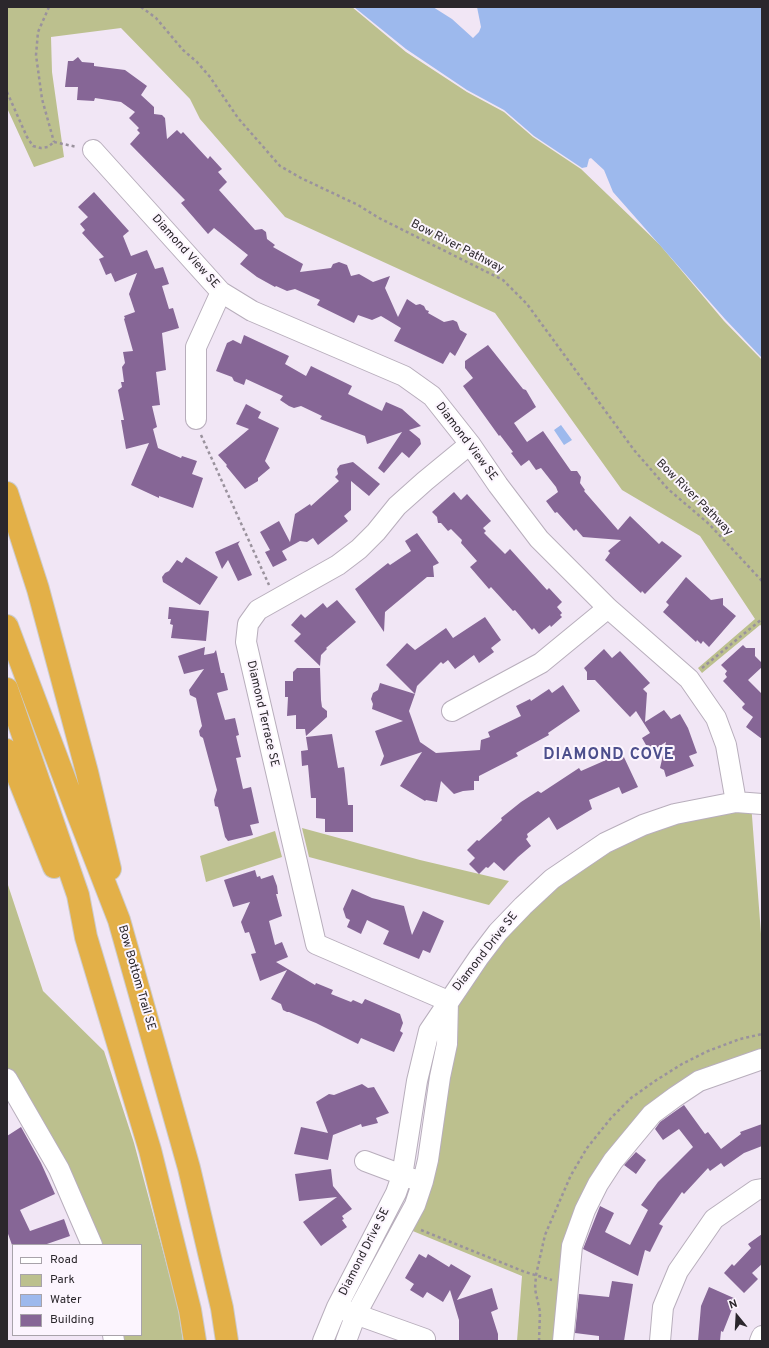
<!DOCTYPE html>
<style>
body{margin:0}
#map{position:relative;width:769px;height:1348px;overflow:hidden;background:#f1e6f5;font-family:Overpass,sans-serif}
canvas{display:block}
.frame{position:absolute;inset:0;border:8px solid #2b272c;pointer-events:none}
.legend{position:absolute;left:12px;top:1244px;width:130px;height:92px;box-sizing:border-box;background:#fcf5fe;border:1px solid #a8a3aa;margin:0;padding:5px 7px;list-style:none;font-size:12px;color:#2b272c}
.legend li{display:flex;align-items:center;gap:8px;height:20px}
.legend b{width:20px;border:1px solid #a8a3aa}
.north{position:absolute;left:717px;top:1296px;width:40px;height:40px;-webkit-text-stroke:3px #fcf5fe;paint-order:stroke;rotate:342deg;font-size:11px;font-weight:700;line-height:16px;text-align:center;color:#2b272c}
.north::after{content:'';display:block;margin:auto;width:14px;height:18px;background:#2b272c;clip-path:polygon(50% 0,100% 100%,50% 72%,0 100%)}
</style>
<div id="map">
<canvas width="769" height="1348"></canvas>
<div class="frame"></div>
<ul class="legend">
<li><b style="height:5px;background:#fff"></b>Road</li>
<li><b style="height:11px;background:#bcc08e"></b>Park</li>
<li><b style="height:11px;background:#9db9ed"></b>Water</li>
<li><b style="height:11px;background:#866696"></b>Building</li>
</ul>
<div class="north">N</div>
</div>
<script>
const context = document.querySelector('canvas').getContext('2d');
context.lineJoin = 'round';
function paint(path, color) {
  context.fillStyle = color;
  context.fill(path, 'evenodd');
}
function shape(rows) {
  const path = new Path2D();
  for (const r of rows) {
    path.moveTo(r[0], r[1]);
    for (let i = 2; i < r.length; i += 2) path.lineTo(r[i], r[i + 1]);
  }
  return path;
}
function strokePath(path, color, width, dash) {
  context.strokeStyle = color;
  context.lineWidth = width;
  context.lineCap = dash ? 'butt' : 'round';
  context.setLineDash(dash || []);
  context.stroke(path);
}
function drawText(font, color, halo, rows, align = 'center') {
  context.font = font + ' Overpass,sans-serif';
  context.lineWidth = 4;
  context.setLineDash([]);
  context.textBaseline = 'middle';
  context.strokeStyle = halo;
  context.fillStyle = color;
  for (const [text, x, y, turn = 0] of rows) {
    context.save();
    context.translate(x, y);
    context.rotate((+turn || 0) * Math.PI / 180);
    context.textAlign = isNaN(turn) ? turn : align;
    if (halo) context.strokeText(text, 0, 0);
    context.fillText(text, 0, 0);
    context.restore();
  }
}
const green = shape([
 [7,7,352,7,406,52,467,92,504,112,533,137,581,169,660,245,724,321,762,360,762,626,760,625,702,673,698,668,755,619,700,536,622,490,495,313,285,217,200,119,190,99,121,28,51,37,52,72,64,157,34,167,7,108],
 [751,803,762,947,762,1059,675,1097,585,1210,563,1341,517,1341,522,1276,403,1227,415,1205,448,1001,479,957,605,843],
 [302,828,420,860,509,881,489,905,309,857],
 [275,831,282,857,206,882,200,856],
 [7,882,43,991,104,1051,134,1143,178,1307,183,1341,121,1341,120,1335,141,1335,141,1245,98,1245,24,1090,7,1068]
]);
const water = shape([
 [354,7,433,7,452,19,473,38,479,32,481,27,477,7,762,7,762,358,725,319,613,192,604,170,591,158,589,159,587,167,582,168,534,136,504,110,467,90,406,49],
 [561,425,572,440,564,445,554,430]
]);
const building = shape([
 [78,57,82,62,94,63,94,66,125,70,147,86,141,95,154,107,154,114,162,115,165,118,167,139,177,130,181,134,183,132,208,159,210,156,222,169,218,172,227,182,219,190,255,230,262,229,266,232,267,239,275,245,273,247,303,264,300,272,331,268,333,264,339,262,347,265,351,276,359,274,373,282,390,276,385,288,398,317,407,299,416,305,420,304,424,306,426,310,429,311,428,313,444,322,453,320,457,322,460,330,467,334,455,356,450,352,443,364,394,341,401,328,381,316,372,320,358,315,354,323,317,305,320,300,295,289,287,291,276,286,275,287,257,277,240,264,248,255,214,228,208,234,181,203,185,200,130,144,140,133,137,130,139,128,129,118,135,112,121,102,95,98,94,101,77,100,78,87,65,87,68,61,73,61],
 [94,192,129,231,123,236,131,256,147,250,155,269,163,267,169,284,162,286,169,309,173,308,179,328,162,333,166,370,156,372,160,405,152,406,157,427,153,429,158,448,181,458,182,456,197,461,192,474,203,478,193,508,159,496,159,498,131,485,149,443,126,449,121,420,124,420,118,390,122,387,121,382,124,382,122,367,125,363,123,352,133,351,124,319,125,318,124,316,135,312,129,294,137,273,115,282,111,273,106,275,99,259,104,257,82,233,85,230,80,224,88,217,78,207],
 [244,335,289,356,285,364,306,376,311,366,352,386,348,394,382,411,386,402,402,409,421,426,409,430,420,439,421,444,409,458,402,452,384,473,378,468,402,432,367,444,365,436,320,419,322,416,301,406,294,408,289,406,280,400,283,396,246,379,244,385,234,381,232,377,216,371,227,343,233,340,241,344],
 [488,345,523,389,526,390,536,407,514,423,527,442,543,431,571,471,577,471,581,477,580,483,585,490,584,491,618,530,630,516,659,544,662,541,682,556,645,594,642,591,641,593,605,560,610,553,608,551,621,540,583,537,576,529,574,531,557,512,555,513,546,501,558,492,556,487,541,468,536,470,529,460,521,466,511,453,513,452,500,435,499,436,463,386,473,378,465,368,465,361],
 [246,404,261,412,258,418,279,428,265,461,270,468,258,478,258,481,245,489,226,466,227,465,218,455,249,429,236,424],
 [353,462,380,484,369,496,351,481,351,510,344,516,348,521,318,545,313,538,307,542,300,541,282,551,287,560,273,567,265,552,270,550,260,532,279,521,290,542,295,514,310,504,311,506,339,481,335,477,338,474,337,469,340,465],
 [454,492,461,500,467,494,491,521,483,528,486,531,484,533,505,554,510,549,547,590,549,588,562,602,557,607,562,613,560,615,562,617,551,627,550,625,539,634,534,628,532,630,515,610,513,611,491,587,489,589,470,567,477,561,461,543,462,540,451,529,448,531,441,523,438,523,437,517,432,512],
 [417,533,439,563,433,566,434,577,427,577,385,612,384,632,355,589,388,563,390,565,411,551,405,541],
 [240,541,238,544,252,575,238,581,228,560,222,569,215,552],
 [186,557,218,577,200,605,163,582,162,577,165,573,169,571,177,560,182,563],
 [686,577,711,600,723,598,723,605,736,616,709,647,703,641,701,644,697,640,696,642,663,612,669,605,666,602],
 [337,600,356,622,326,648,327,649,321,655,320,666,294,641,301,634,291,625,301,614,305,618,323,603,327,608],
 [169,607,209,611,206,641,171,638,173,625,170,624,171,619,168,619],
 [485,617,501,640,491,648,494,652,479,663,474,655,455,669,448,660,443,664,441,662,417,686,415,694,386,665,407,643,415,650,446,628,453,638],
 [743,645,746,648,755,648,755,656,762,663,762,667,748,680,762,694,762,739,746,727,753,717,743,709,742,707,745,704,723,681,727,677,725,674,727,671,721,665],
 [205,647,204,655,214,653,216,650,221,673,224,673,228,690,217,693,225,720,235,718,239,735,236,736,241,757,236,758,243,789,251,787,259,823,250,825,253,835,228,841,225,837,218,807,215,806,214,800,217,790,203,738,200,736,199,731,202,726,196,698,190,695,189,690,204,669,184,674,178,656],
 [604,649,612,658,620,651,650,683,643,689,647,693,645,722,664,710,671,719,680,714,688,728,697,753,689,756,694,766,666,777,664,770,660,768,666,742,650,752,642,738,650,733,636,711,630,717,595,680,587,680,587,672,584,668],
 [297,668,320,668,321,700,322,707,327,711,327,717,306,736,305,729,296,729,296,715,287,716,288,697,285,697,285,681,293,681,293,672],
 [380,683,415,694,409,711,420,742,436,753,480,750,481,740,490,737,488,732,521,716,516,706,530,699,531,701,549,689,552,693,563,685,580,711,548,733,549,735,516,753,518,756,479,776,479,781,474,781,474,790,463,791,454,794,441,781,437,802,426,800,425,801,400,786,422,752,380,766,384,756,375,731,403,721,372,709,373,704,371,699,373,693,378,690],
 [332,734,338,768,344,767,345,774,348,805,353,805,353,832,325,832,325,819,316,818,316,798,311,798,308,765,302,766,301,751,308,750,306,737],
 [622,753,638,787,622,794,619,787,589,800,592,809,557,830,549,817,527,834,528,837,526,839,531,846,518,857,504,871,494,862,488,868,486,867,479,874,469,864,475,858,467,850,477,840,479,841,502,820,501,818,521,802,538,791,541,793,579,768,581,771],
 [255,870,257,877,260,876,261,879,273,875,277,886,278,894,276,894,282,916,269,921,275,945,282,942,288,957,276,962,315,985,316,983,333,990,331,994,351,1002,353,1000,362,1004,365,999,400,1014,403,1023,400,1031,403,1033,394,1052,361,1038,358,1044,316,1023,289,1012,287,1012,283,1010,281,1004,271,999,287,970,260,981,251,954,256,953,249,932,245,933,241,922,250,902,233,907,224,880],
 [352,889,372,898,404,906,412,935,423,911,444,921,430,953,423,950,419,959,383,944,389,931,367,920,361,934,347,927,350,920,346,918,343,909],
 [362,1084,368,1088,374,1087,389,1113,376,1118,378,1123,362,1127,361,1124,333,1135,328,1160,294,1154,301,1127,328,1133,316,1102,329,1094,334,1095],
 [684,1105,705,1134,708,1132,721,1149,741,1134,740,1132,762,1124,762,1146,744,1153,724,1167,721,1163,710,1171,708,1168,684,1194,682,1192,659,1224,663,1226,650,1252,645,1250,638,1276,583,1249,600,1206,614,1213,605,1232,630,1245,648,1210,641,1205,658,1182,693,1147,679,1129,663,1140,655,1129,660,1122],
 [21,1127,41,1163,55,1194,20,1210,30,1231,64,1219,70,1236,44,1245,12,1245,7,1231,7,1136],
 [636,1152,646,1160,636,1174,624,1165],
 [331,1169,333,1186,352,1209,342,1216,344,1219,342,1220,347,1227,321,1246,303,1222,337,1197,299,1201,295,1174],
 [762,1234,762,1264,752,1273,758,1279,744,1293,724,1273,732,1264,734,1266,751,1248,748,1244],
 [419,1254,426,1258,428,1254,449,1267,451,1264,471,1276,457,1300,492,1288,498,1309,491,1312,498,1334,498,1341,459,1341,459,1320,450,1290,443,1302,427,1292,423,1298,410,1290,414,1284,405,1278],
 [612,1281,633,1284,624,1341,599,1341,599,1336,575,1333,579,1294,609,1297],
 [709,1287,736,1299,723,1332,721,1331,720,1341,698,1341,701,1306]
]);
const path = shape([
 [49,7,38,32,36,55,42,99,54,142],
 [141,7,156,18,183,50,197,62,210,77,238,118,280,166,301,178,358,205,379,218,503,280,527,304,634,450,668,489,709,524,762,581],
 [7,92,27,137,33,146,41,148,48,147,54,142],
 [54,142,77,147],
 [201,435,269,585],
 [702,668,762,619],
 [421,1230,525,1272,552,1280],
 [539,1341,540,1312,535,1289,536,1275,545,1235,571,1175,587,1148,611,1118,631,1098,655,1081,682,1064,708,1051,740,1039,762,1034]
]);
const minor = shape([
 [93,150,221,292,252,311,404,376,432,396,470,444,498,485,539,539,608,608,689,679,716,718,726,745,736,802],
 [196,419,196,347,221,292],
 [452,711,541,663,608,608],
 [448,1001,316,944,246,642,248,624,258,610,338,565,359,549,376,532,397,506,425,481,470,444],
 [7,1079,59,1169,92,1245],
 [365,1161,413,1179],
 [344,1310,425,1339],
 [113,1335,114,1341],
 [323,1341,337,1307,396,1193,402,1176,417,1081,429,1031,479,957,498,932,523,906,552,879,605,843,643,825,675,814,736,802,762,804],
 [346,1341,356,1314,415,1205,423,1181,428,1160,440,1077,447,1044,448,1001],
 [563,1341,572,1246,585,1210,598,1184,613,1161,652,1114,675,1097,699,1081,762,1059],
 [660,1341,663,1307,678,1271,714,1219,756,1190,762,1189],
 [760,1341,762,1336]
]);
const highway = shape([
 [7,493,38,589,87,772,110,869],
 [7,626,79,817,119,920,189,1168,222,1308,227,1341],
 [7,689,78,895,86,937,150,1150,190,1310,195,1341],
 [7,750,54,867]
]);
const streetNames = [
 ["Bow River Pathway",457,247,27],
 ["Diamond View SE",185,252,48],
 ["Diamond View SE",466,442,53],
 ["Bow River Pathway",694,498,45],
 ["Diamond Terrace SE",262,714,77],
 ["Diamond Drive SE",486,952,-52],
 ["Bow Bottom Trail SE",136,978,74],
 ["Diamond Drive SE",365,1252,-63]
];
const districtNames = [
 ["DIAMOND COVE",609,756]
];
paint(green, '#bcc08e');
paint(water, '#9db9ed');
paint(building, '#866696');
strokePath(minor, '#b8aebc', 22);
strokePath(highway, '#cccbcc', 24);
strokePath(path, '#9a929d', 2.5, [3, 3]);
strokePath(minor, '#fff', 20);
strokePath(highway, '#e3b048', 22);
drawText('12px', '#2b272c', '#fcf5fe', streetNames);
context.letterSpacing = '1px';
drawText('bold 16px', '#4d4f8d', '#fcf5fe', districtNames);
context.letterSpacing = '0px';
</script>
